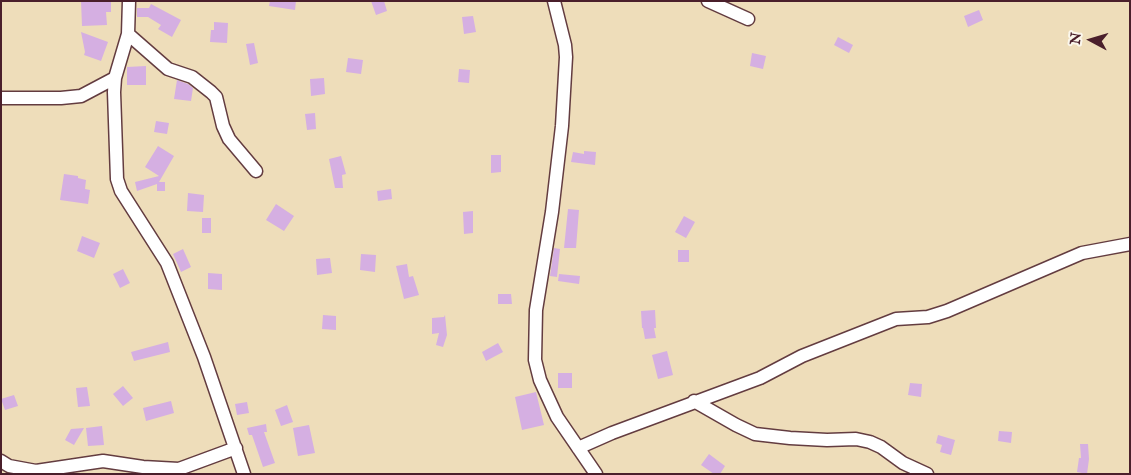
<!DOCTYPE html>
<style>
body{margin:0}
#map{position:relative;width:1131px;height:475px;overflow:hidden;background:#eeddba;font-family:"IM FELL English",serif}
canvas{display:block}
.frame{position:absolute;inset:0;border:2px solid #4a1f2b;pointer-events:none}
.north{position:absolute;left:1066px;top:15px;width:50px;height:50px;-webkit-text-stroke:4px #fbf7ec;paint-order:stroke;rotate:276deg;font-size:14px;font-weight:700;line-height:20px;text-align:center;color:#4a1f2b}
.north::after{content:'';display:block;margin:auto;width:18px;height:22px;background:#4a1f2b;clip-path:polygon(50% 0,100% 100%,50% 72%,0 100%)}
</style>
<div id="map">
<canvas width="1131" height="475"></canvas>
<div class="frame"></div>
<div class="north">N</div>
</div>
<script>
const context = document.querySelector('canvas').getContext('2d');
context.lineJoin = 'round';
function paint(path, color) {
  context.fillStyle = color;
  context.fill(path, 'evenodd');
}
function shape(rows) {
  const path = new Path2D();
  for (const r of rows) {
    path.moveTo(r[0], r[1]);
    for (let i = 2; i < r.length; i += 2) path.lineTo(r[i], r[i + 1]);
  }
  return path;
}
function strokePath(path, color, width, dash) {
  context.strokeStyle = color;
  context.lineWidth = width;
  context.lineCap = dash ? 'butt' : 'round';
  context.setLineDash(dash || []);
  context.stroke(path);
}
const building = shape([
 [81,1,111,1,111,12,106,12,107,25,82,26],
 [270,1,296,1,295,10,269,6],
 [371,1,384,1,387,11,376,15],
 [151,4,181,20,172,37,158,29,161,25,148,17,137,17,137,8,149,8],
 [979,10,983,20,968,27,964,16],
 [473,16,476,32,464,34,462,17],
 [214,22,228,23,227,43,210,42,211,30,214,30],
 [81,32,108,42,101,61,84,55,85,52],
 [838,37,853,45,849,53,834,45],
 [254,43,258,63,250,65,246,44],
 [752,53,766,56,763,69,750,66],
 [348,58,363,60,361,74,346,72],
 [146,66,146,85,127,85,127,67],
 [459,69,470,70,469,83,458,82],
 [324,78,325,94,311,96,310,79],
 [177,80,188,84,193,88,191,101,174,99],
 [315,113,316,129,307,130,305,114],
 [156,121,169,123,167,134,154,132],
 [158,146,174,156,159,182,165,182,165,191,157,191,157,184,137,191,135,182,159,176,145,167],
 [584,151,596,152,595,165,571,162,573,152,584,154],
 [491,155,501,155,501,172,491,173],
 [341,156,346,174,342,175,343,188,335,188,329,159],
 [64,174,78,176,78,178,86,180,85,189,90,190,88,204,60,200],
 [391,189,392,199,378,201,377,191],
 [188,193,204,195,203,212,187,211],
 [276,204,294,216,284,231,266,220],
 [568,209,579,210,576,248,564,248],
 [473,211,473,233,464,234,463,212],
 [684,216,695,222,686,238,675,232],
 [202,218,211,218,211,233,202,233],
 [82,236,100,243,94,258,77,251],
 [554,248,560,249,557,277,550,276],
 [183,249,191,267,181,272,173,254],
 [678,250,689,250,689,262,678,262],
 [361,254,376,255,375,272,360,270],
 [330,258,332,273,317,275,316,259],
 [407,264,409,277,413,276,419,295,404,299,396,266],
 [123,269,130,283,120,288,113,274],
 [208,273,222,274,222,290,208,289],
 [559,274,580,276,579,284,558,281],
 [498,294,511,294,512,304,498,304],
 [655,310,656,328,654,328,656,338,645,339,643,328,642,328,641,311],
 [323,315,336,316,336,330,322,329],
 [445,315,447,335,443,347,436,345,439,333,432,334,432,318,444,317],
 [168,342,170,352,134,361,131,352],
 [498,343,503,352,486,361,482,352],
 [667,351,673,375,658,379,652,355],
 [558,373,572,373,572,388,558,388],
 [910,383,922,384,921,397,908,395],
 [123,386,133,398,123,406,113,394],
 [87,387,90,406,78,407,76,388],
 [536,392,544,425,522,430,515,397],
 [14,395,18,406,5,410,1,399],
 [171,401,174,413,146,421,143,408],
 [247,402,249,413,237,415,235,404],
 [287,405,293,422,281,426,275,410],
 [266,424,267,432,264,432,275,463,263,467,252,435,249,435,247,428],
 [309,425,315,453,298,456,293,428],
 [102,426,104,445,88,446,86,428],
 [84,428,74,445,65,440,71,429],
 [999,431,1012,432,1011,443,998,441],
 [938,435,955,440,951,455,940,452,942,445,936,443],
 [1080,444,1088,444,1089,459,1087,474,1077,472,1079,458,1081,458],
 [709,454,725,466,720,474,714,474,701,465]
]);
const minor = shape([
 [129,1,128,34,115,78,114,92,117,179,121,191,167,263,204,357,244,474],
 [554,1,565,45,566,57,562,126,552,212,536,310,535,360,540,380,557,417,596,474],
 [708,1,748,19],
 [128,34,168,69,192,77,211,92,216,97,223,126,229,139,256,171],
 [1,98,61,98,81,96,115,78],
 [694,401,736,425,755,434,790,438,827,440,856,439,870,442,881,447,903,463,927,474],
 [578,448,612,433,760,378,802,356,896,319,928,317,947,311,1082,253,1130,244],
 [1,461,9,466,36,471,103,461,143,467,179,469,236,448]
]);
paint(building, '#d5afe2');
strokePath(minor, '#633c40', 15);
strokePath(minor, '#fff', 12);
</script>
